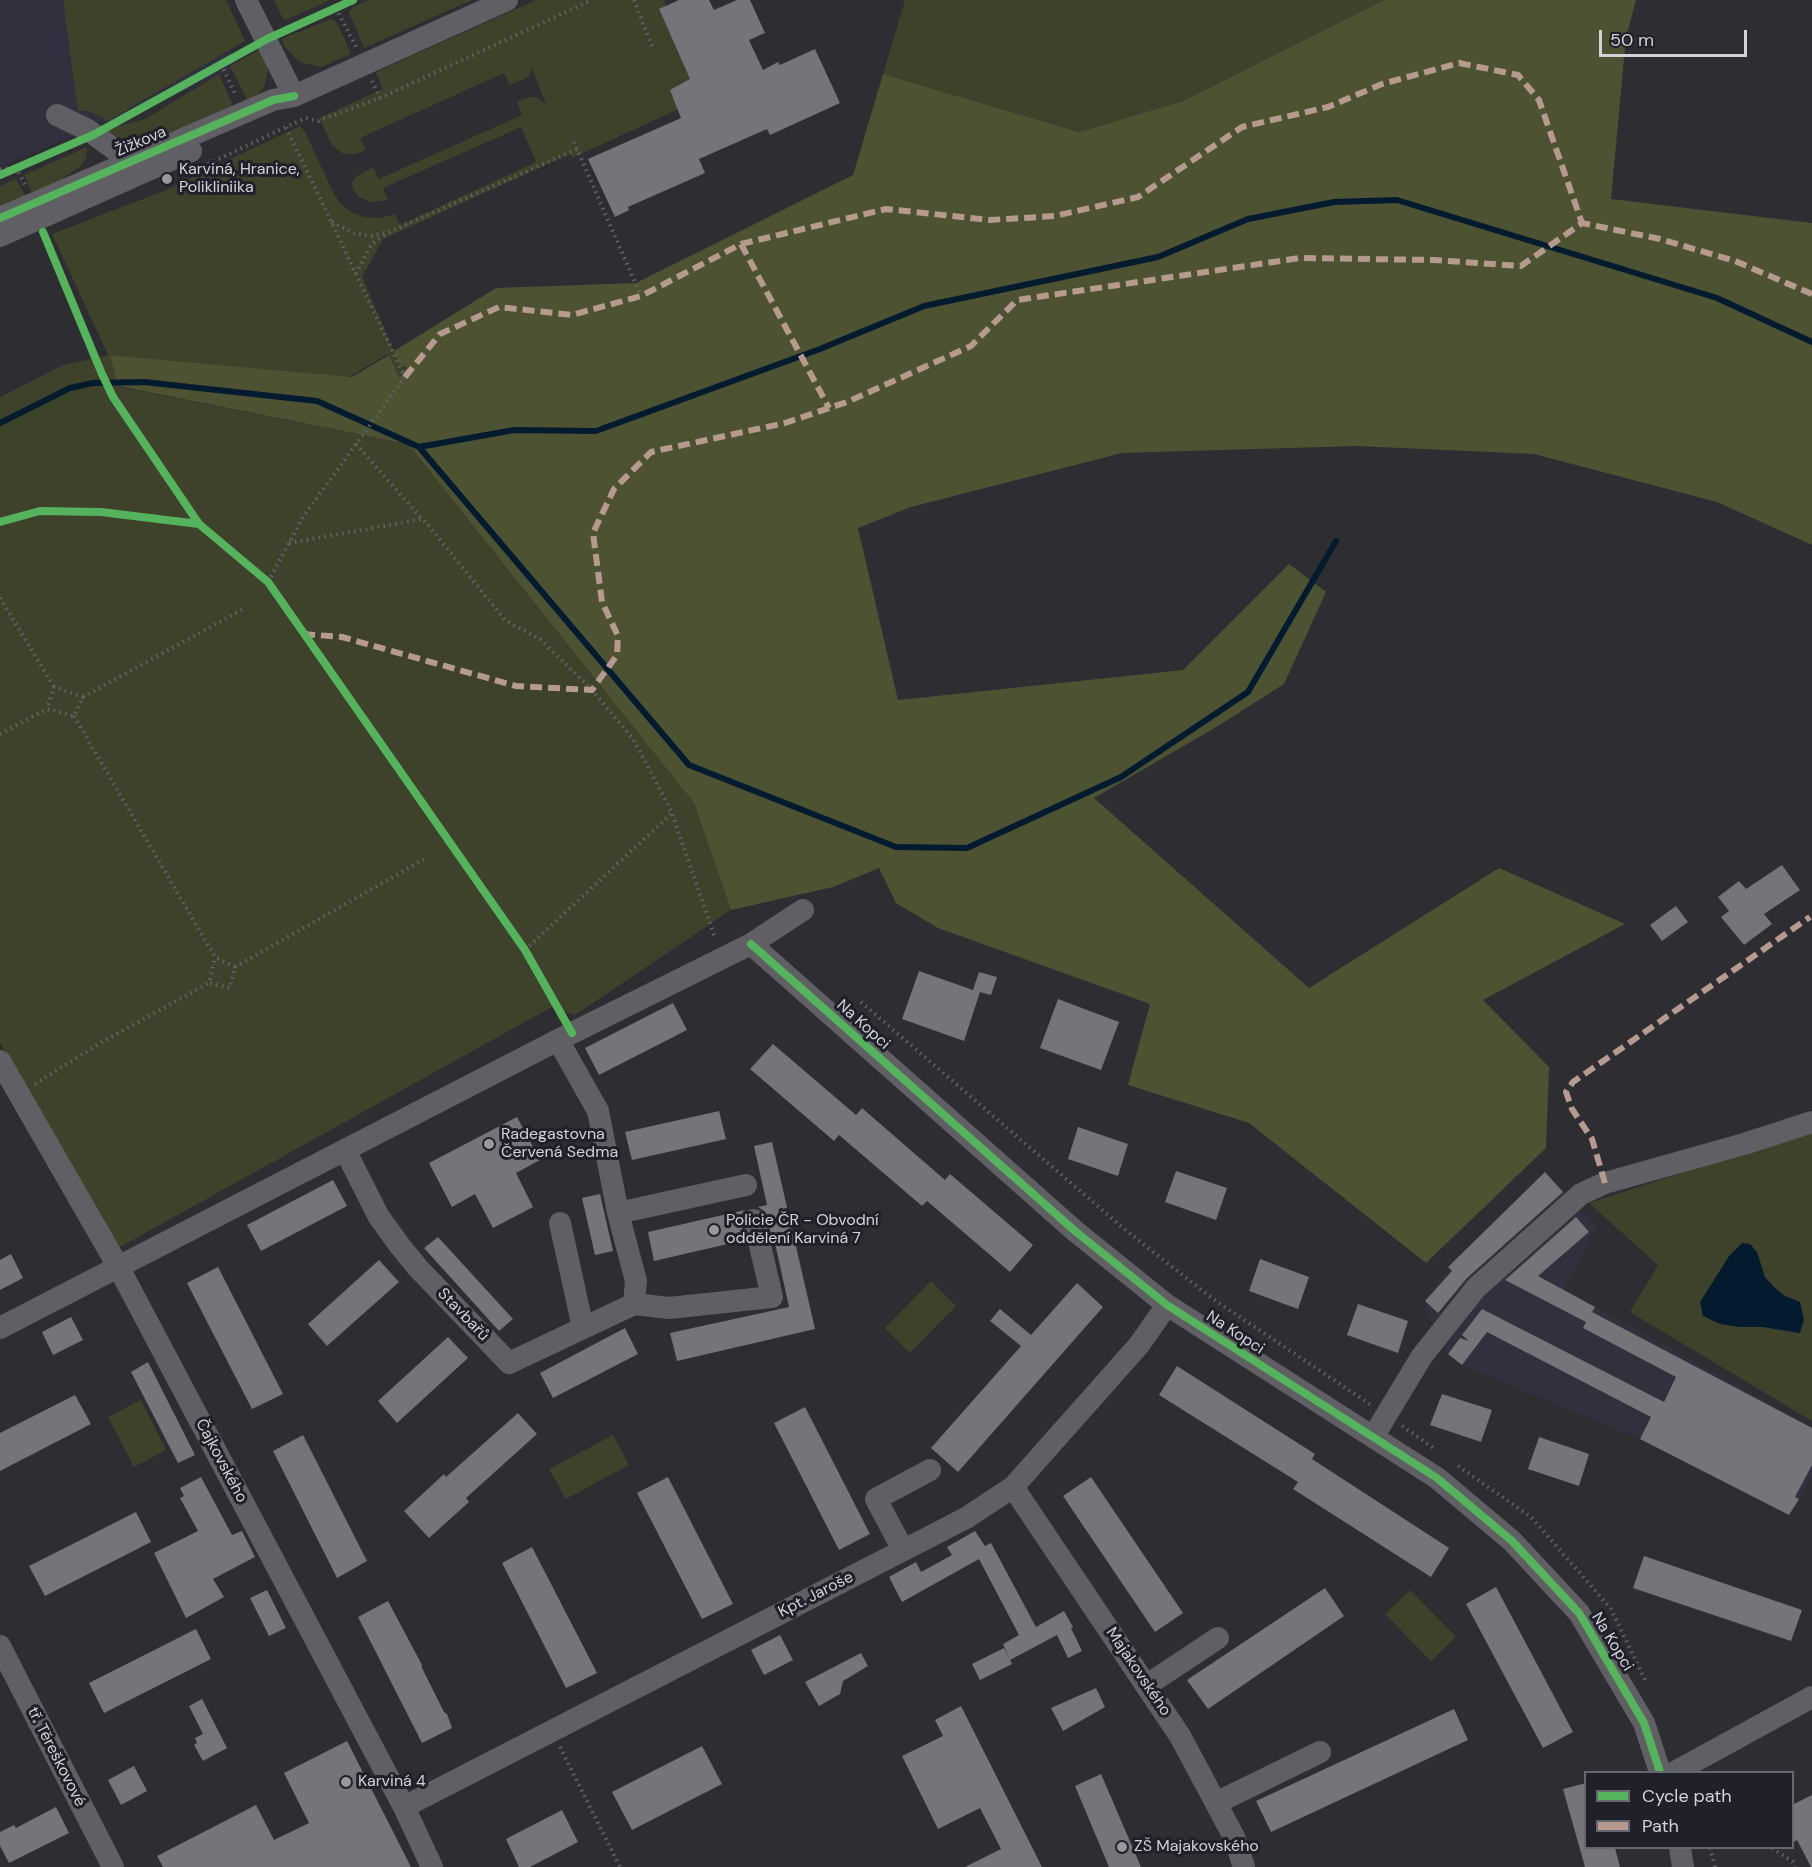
<!DOCTYPE html>
<meta charset="utf-8">
<style>
body{margin:0}
#map{position:relative;width:1812px;height:1867px;overflow:hidden;background:#2d2d32;font-family:"DM Sans",sans-serif}
canvas{display:block}
.legend{position:absolute;left:1584px;top:1771px;width:210px;height:78px;box-sizing:border-box;background:#20202b;border:2px solid #676771;margin:0;padding:8px 10px;list-style:none;font-size:18px;color:#d2d2d9}
.legend li{display:flex;align-items:center;gap:12px;height:30px}
.legend b{width:30px;border:2px solid #676771}
.scale{position:absolute;left:1599px;top:30px;width:148px;height:27px;box-sizing:border-box;border:3px solid #d2d2d9;border-top:0;padding-left:8px;font-size:18px;line-height:21px;white-space:nowrap;color:#d2d2d9;-webkit-text-stroke:4px #20202b;paint-order:stroke}
</style>
<div id="map">
<canvas width="1812" height="1867"></canvas>
<ul class="legend">
<li><b style="height:8px;background:#56b35d"></b>Cycle path</li>
<li><b style="height:8px;background:#b69a8f"></b>Path</li>
</ul>
<div class="scale">50 m</div>
</div>
<script>
const context = document.querySelector('canvas').getContext('2d');
context.lineJoin = 'round';
function paint(path, color) {
  context.fillStyle = color;
  context.fill(path, 'evenodd');
}
function shape(rows) {
  const path = new Path2D();
  for (const r of rows) {
    path.moveTo(r[0], r[1]);
    for (let i = 2; i < r.length; i += 2) path.lineTo(r[i], r[i + 1]);
  }
  return path;
}
function strokePath(path, color, width, dash) {
  context.strokeStyle = color;
  context.lineWidth = width;
  context.lineCap = dash ? 'butt' : 'round';
  context.setLineDash(dash || []);
  context.stroke(path);
}
function drawText(font, color, halo, rows, align = 'center') {
  context.font = font + ' "DM Sans",sans-serif';
  context.lineWidth = 6;
  context.setLineDash([]);
  context.textBaseline = 'middle';
  context.strokeStyle = halo;
  context.fillStyle = color;
  for (const [text, x, y, turn = 0] of rows) {
    context.save();
    context.translate(x, y);
    context.rotate((+turn || 0) * Math.PI / 180);
    context.textAlign = isNaN(turn) ? turn : align;
    if (halo) context.strokeText(text, 0, 0);
    context.fillText(text, 0, 0);
    context.restore();
  }
}
const built = shape([
 [0,0,207,0,240,68,0,166],
 [1546,1173,1597,1227,1564,1289,1812,1427,1812,1477,1789,1515,1640,1439,1461,1365,1447,1355,1424,1304,1448,1269]
]);
const green = shape([
 [63,0,226,0,245,41,107,121,90,111,78,111],
 [274,0,330,0,286,20,283,19],
 [369,0,472,0,364,48,349,12,353,7],
 [536,0,664,0,666,6,659,10,690,79,679,109,572,158,570,154,383,239,362,277,399,363,407,366,398,379,397,373,388,354,349,377,108,355,52,234,166,190,300,126,305,132,334,194,342,205,351,212,364,217,379,218,395,214,400,225,536,162,521,127,383,188,388,200,371,202,359,197,353,189,352,183,356,177,373,167,379,179,522,115,517,102,529,97,536,97,546,104,531,67,531,73,528,77,510,85,504,73,360,138,366,150,355,154,343,154,332,145,319,118,383,89,376,72],
 [905,0,1384,0,1183,101,1079,132,883,74],
 [331,19,337,23,351,54,321,67,299,62,285,47,281,39],
 [262,48,269,65,265,84,260,93,248,102,230,66],
 [219,74,234,108,209,120,128,145,118,144,105,130,145,119],
 [87,147,86,158,81,166,34,198,24,175],
 [16,179,28,200,0,207,0,186],
 [110,355,119,387,408,444,694,803,731,910,575,1015,552,1007,113,1251,0,1042,0,397,63,365],
 [1812,1131,1812,1421,1630,1312,1658,1265,1589,1203],
 [931,1281,956,1306,910,1353,885,1328],
 [141,1400,166,1450,134,1467,108,1417],
 [613,1435,629,1465,566,1499,549,1469],
 [1410,1590,1456,1637,1431,1661,1385,1614]
]);
const forest = shape([
 [1384,0,1636,0,1626,37,1611,199,1812,223,1812,545,1717,502,1534,454,1356,446,1122,453,911,507,858,528,898,700,1183,670,1289,564,1326,592,1284,684,1218,726,1094,798,1309,988,1499,868,1625,924,1483,1000,1549,1067,1546,1148,1426,1263,1249,1123,1128,1085,1150,1004,938,928,896,903,879,868,833,887,731,910,694,803,408,444,118,386,110,355,352,377,389,355,399,378,407,367,399,363,394,351,496,288,636,283,853,175,883,74,1079,132,1183,101]
]);
const water = shape([
 [1742,1243,1750,1244,1757,1252,1765,1277,1773,1286,1785,1296,1800,1302,1804,1320,1800,1333,1763,1327,1740,1327,1720,1324,1703,1316,1700,1302,1729,1256]
]);
const stream = shape([
 [0,423,70,388,93,383,144,382,317,401,419,447,689,765,896,847,967,848,1121,777,1248,692,1336,541],
 [419,447,514,430,596,431,820,349,924,306,1158,257,1248,219,1334,202,1397,200,1717,298,1812,342]
]);
const building = shape([
 [679,0,709,0,714,10,737,0,750,0,765,33,749,40,763,70,778,62,780,65,815,49,840,103,770,135,767,129,699,159,705,173,628,207,629,210,615,217,588,159,681,118,670,90,690,79,659,9],
 [1782,865,1800,890,1764,914,1772,924,1744,945,1721,917,1729,911,1718,897,1739,881,1746,889],
 [1676,906,1688,922,1662,941,1650,925],
 [919,971,973,990,979,972,997,977,991,995,980,992,964,1041,902,1019],
 [1058,999,1119,1022,1101,1070,1040,1048],
 [673,1003,687,1030,599,1075,585,1048],
 [773,1044,856,1115,862,1108,945,1180,950,1174,1033,1245,1010,1272,927,1201,922,1206,839,1135,834,1141,750,1069],
 [719,1111,726,1139,632,1160,625,1132],
 [517,1117,540,1160,516,1173,533,1207,493,1228,475,1194,452,1207,429,1163],
 [1078,1127,1128,1144,1118,1176,1068,1159],
 [772,1142,815,1329,677,1361,670,1333,789,1307,773,1234,771,1234,764,1211,758,1207,767,1205,754,1146],
 [1176,1171,1227,1188,1216,1220,1165,1202],
 [1545,1172,1563,1192,1467,1278,1438,1313,1425,1301,1452,1271,1448,1267],
 [333,1180,347,1206,261,1251,247,1225],
 [600,1194,613,1251,595,1255,582,1198],
 [745,1210,741,1216,741,1222,745,1240,654,1261,648,1232],
 [1576,1217,1589,1232,1538,1276,1595,1307,1592,1312,1812,1428,1812,1465,1795,1497,1799,1499,1789,1515,1640,1439,1651,1417,1487,1332,1462,1365,1448,1354,1460,1338,1469,1341,1462,1335,1482,1309,1664,1402,1676,1377,1583,1328,1586,1322,1505,1280],
 [438,1237,513,1319,499,1331,424,1248],
 [11,1254,23,1278,0,1290,0,1260],
 [1260,1259,1309,1277,1298,1309,1249,1291],
 [379,1260,399,1282,327,1346,308,1324],
 [218,1267,283,1394,252,1409,187,1283],
 [1077,1283,1103,1307,958,1472,931,1448,1021,1346,990,1321,1000,1309,1031,1335],
 [1358,1304,1408,1321,1398,1353,1347,1335],
 [71,1317,83,1340,53,1355,42,1332],
 [625,1328,638,1354,553,1398,540,1373],
 [448,1337,468,1358,397,1423,378,1401],
 [148,1362,195,1455,178,1463,131,1372],
 [1177,1366,1315,1454,1312,1459,1449,1548,1431,1577,1293,1489,1298,1482,1159,1395],
 [1442,1394,1492,1410,1481,1442,1430,1425],
 [75,1395,91,1424,0,1471,0,1433],
 [805,1407,870,1534,839,1550,774,1423],
 [518,1413,537,1434,466,1498,469,1502,429,1538,404,1511,444,1474,446,1477],
 [303,1435,367,1561,337,1578,273,1451],
 [1539,1437,1589,1454,1579,1486,1528,1469],
 [201,1477,232,1535,242,1531,255,1557,213,1579,224,1597,186,1618,154,1553,198,1531,180,1498,184,1496,180,1488],
 [668,1477,733,1604,702,1619,637,1493],
 [1091,1477,1183,1613,1155,1632,1063,1496],
 [136,1512,151,1542,45,1596,29,1566],
 [975,1531,985,1546,991,1543,1036,1627,1064,1611,1073,1627,1071,1628,1082,1651,1068,1658,1057,1635,1010,1660,1003,1644,1019,1635,979,1559,902,1602,889,1577,916,1562,921,1572,952,1555,947,1547],
 [532,1547,597,1673,566,1688,502,1563],
 [1644,1556,1802,1610,1791,1641,1633,1588],
 [1496,1587,1573,1732,1543,1748,1466,1604],
 [1325,1588,1344,1616,1208,1709,1187,1680],
 [267,1590,286,1628,269,1636,250,1598],
 [388,1601,422,1665,422,1668,444,1712,447,1714,452,1728,422,1743,358,1617],
 [196,1629,211,1659,104,1713,89,1683],
 [780,1635,793,1660,764,1675,751,1650],
 [1004,1648,1012,1664,980,1680,972,1664],
 [861,1653,868,1666,843,1681,840,1694,819,1706,805,1682],
 [1096,1688,1105,1707,1063,1731,1051,1708],
 [202,1699,227,1748,203,1761,194,1745,197,1743,195,1738,203,1734,189,1706],
 [961,1706,1042,1867,965,1867,1001,1849,980,1808,938,1829,902,1756,943,1736,935,1720],
 [1454,1709,1468,1740,1271,1832,1256,1801],
 [347,1741,411,1867,163,1867,157,1856,256,1805,274,1840,309,1823,284,1773],
 [702,1746,722,1784,632,1830,612,1792],
 [134,1766,147,1791,121,1805,108,1780],
 [1101,1774,1141,1867,1109,1867,1075,1786],
 [1586,1783,1586,1848,1615,1848,1620,1867,1585,1867,1563,1789],
 [1812,1795,1812,1867,1811,1867,1797,1840,1792,1843,1792,1805],
 [56,1807,69,1833,9,1863,0,1846,0,1832,14,1825,16,1828],
 [562,1810,578,1842,530,1867,519,1867,506,1839]
]);
const path = shape([
 [634,0,653,49],
 [336,8,356,47],
 [221,64,236,96],
 [372,81,380,98],
 [574,142,641,296],
 [208,164,286,127],
 [16,167,25,185],
 [0,169,15,168],
 [332,222,353,233,370,236,389,232,577,149],
 [356,274,371,245,386,234],
 [356,444,422,519],
 [289,543,423,519,505,620,541,640,592,690,633,739,672,813,715,938],
 [268,582,303,517,405,377,286,127,306,118,318,121,380,98,592,0],
 [0,598,54,687],
 [83,697,245,608],
 [74,716,215,957,235,967,230,988,209,983,215,957],
 [0,734,47,709,74,716,83,697,54,687,47,709],
 [525,950,672,813],
 [235,967,428,857],
 [861,1002,1123,1228,1213,1299,1371,1405],
 [35,1084,102,1042,209,983],
 [1402,1426,1435,1449],
 [1458,1466,1531,1517,1611,1609,1646,1682],
 [560,1747,620,1867],
 [1710,1848,1715,1867],
 [1772,1848,1793,1862,1795,1867]
]);
const minor = shape([
 [246,0,294,96],
 [57,115,88,130,122,155,137,158],
 [0,218,273,100,294,96,507,0],
 [0,236,191,151],
 [751,944,1075,1231,1167,1305,1437,1478,1512,1541,1579,1613,1644,1723,1660,1772],
 [558,1040,598,1111,618,1213,636,1281,634,1304],
 [0,1061,119,1268,404,1807,432,1867],
 [345,1150,379,1217,400,1246,418,1268,509,1363,634,1304,669,1308,772,1297,754,1220],
 [618,1213,746,1185],
 [560,1223,583,1328],
 [0,1328,558,1040,751,944,803,910],
 [1373,1437,1422,1356,1476,1288,1581,1194,1605,1183,1744,1144,1812,1122],
 [1013,1487,1180,1736,1234,1837,1244,1867],
 [903,1550,876,1499,930,1470],
 [0,1646,113,1867],
 [1147,1685,1218,1638],
 [1675,1772,1812,1697],
 [1216,1803,1320,1752],
 [404,1807,966,1518,1013,1487,1139,1345,1167,1305],
 [1680,1848,1683,1867]
]);
const quiet = shape([
 [741,244,829,408],
 [405,377,440,334,499,307,572,315,641,296,741,244,886,209,990,220,1055,216,1138,197,1242,127,1328,107,1382,84,1459,63,1518,75,1539,100,1582,223],
 [303,634,342,637,516,686,592,690,617,655,618,636,602,602,593,533,614,489,651,452,785,423,847,402,971,346,1017,300,1300,258,1434,260,1521,266,1582,223,1660,239,1735,261,1812,294],
 [1605,1183,1592,1139,1572,1109,1566,1092,1573,1082,1810,917]
]);
const cycleway = shape([
 [0,175,93,135,267,39,353,0],
 [0,218,273,100,294,96],
 [43,232,102,374,113,397,199,524,268,582,525,950,572,1033],
 [0,522,40,511,101,512,199,524],
 [751,944,1075,1231,1167,1305,1437,1478,1512,1541,1579,1613,1644,1723,1660,1772]
]);
const markers = [
 [167,179,6,"#98989f"],
 [489,1144,6,"#98989f"],
 [714,1230,6,"#98989f"],
 [346,1782,6,"#98989f"],
 [1122,1847,6,"#98989f"]
];
const streetNames = [
 ["Žižkova",141,142,-23],
 ["Na Kopci",863,1025,42],
 ["Stavbařů",463,1315,46],
 ["Na Kopci",1235,1333,33],
 ["Čajkovského",221,1461,62],
 ["Kpt. Jaroše",816,1595,-27],
 ["Na Kopci",1612,1642,59],
 ["Majakovského",1138,1672,56],
 ["tř. Těreškovové",56,1757,63]
];
const poiNames = [
 ["Karviná, Hranice,",179,170],
 ["Polikliniika",179,188],
 ["Radegastovna",501,1135],
 ["Červená Sedma",501,1153],
 ["Policie ČR - Obvodní",726,1221],
 ["oddělení Karviná 7",726,1239],
 ["Karviná 4",358,1782],
 ["ZŠ Majakovského",1134,1847]
];
paint(built, '#30303f');
paint(green, '#3e422b');
paint(forest, '#4d5232');
paint(water, '#041a2f');
strokePath(stream, '#041a2f', 6);
paint(building, '#747479');
strokePath(path, '#636368', 4, [1.5, 4.5]);
strokePath(minor, '#5f5f64', 22);
strokePath(quiet, '#b69a8f', 6, [12, 6]);
strokePath(cycleway, '#56b35d', 8);
for (const [x, y, r, color] of markers) {
  const dot = new Path2D();
  dot.arc(x, y, r, 0, 2 * Math.PI);
  context.fillStyle = color;
  context.fill(dot);
  strokePath(dot, '#20202b', 2);
}
drawText('16px', '#d2d2d9', '#20202b', streetNames);
drawText('16px', '#d2d2d9', '#20202b', poiNames, 'left');
</script>
